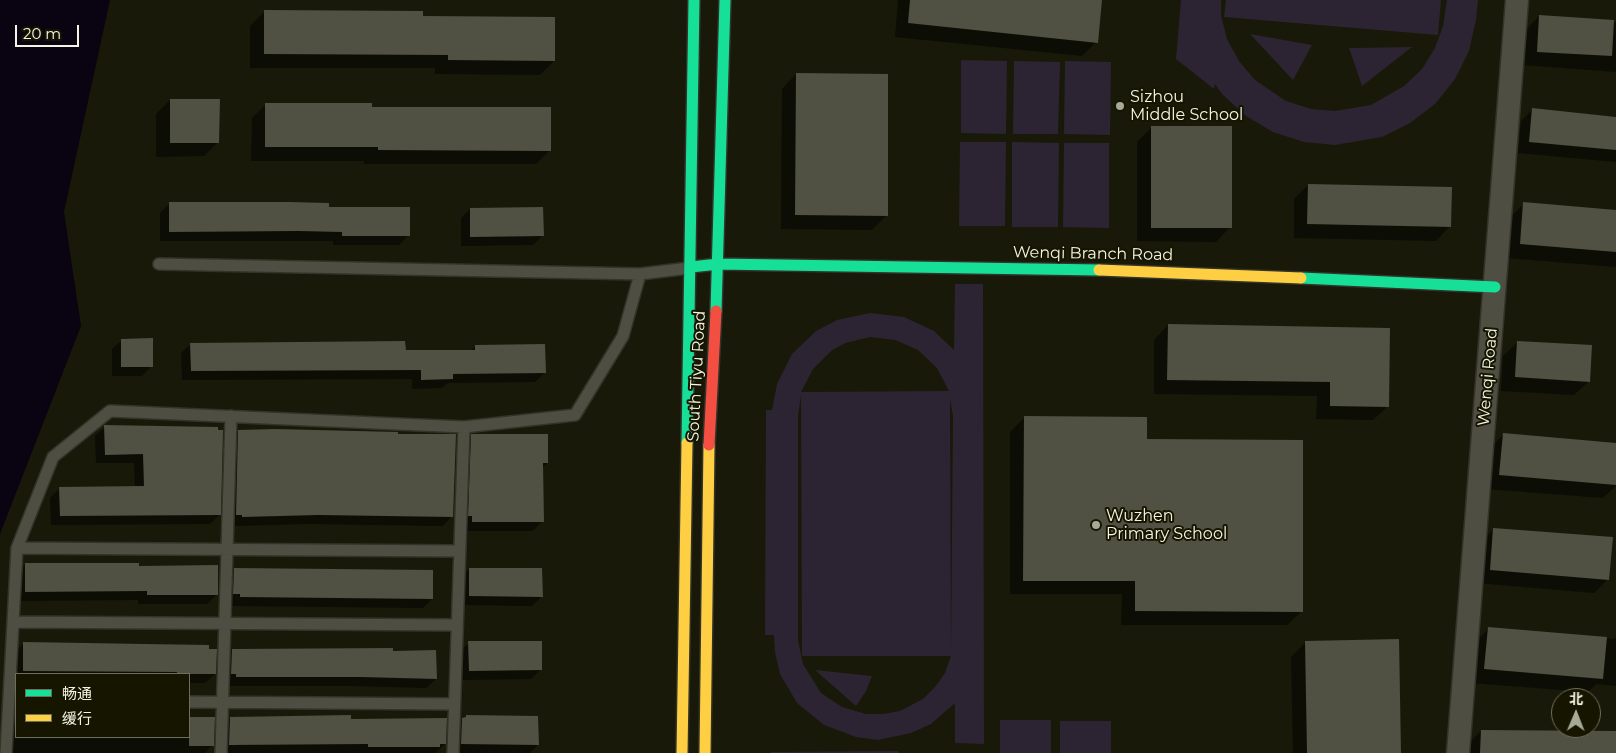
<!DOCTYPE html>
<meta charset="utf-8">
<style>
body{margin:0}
#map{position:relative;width:1616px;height:753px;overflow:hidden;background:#181908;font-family:Montserrat,"Noto Sans SC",sans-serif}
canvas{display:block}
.legend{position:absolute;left:15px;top:673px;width:175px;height:65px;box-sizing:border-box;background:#151500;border:1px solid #6e6f5b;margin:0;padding:6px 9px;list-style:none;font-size:15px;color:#f4f6e4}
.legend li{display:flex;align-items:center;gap:10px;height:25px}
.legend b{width:25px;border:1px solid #6e6f5b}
.north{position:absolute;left:1551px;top:688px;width:50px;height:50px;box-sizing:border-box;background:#151500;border:1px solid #6e6f5b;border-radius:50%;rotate:1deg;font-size:14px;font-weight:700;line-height:20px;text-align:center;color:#f4f6e4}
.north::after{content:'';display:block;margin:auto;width:18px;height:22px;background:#a7a997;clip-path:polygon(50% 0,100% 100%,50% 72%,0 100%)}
.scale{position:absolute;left:15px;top:25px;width:64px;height:22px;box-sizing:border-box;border:2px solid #f4f6e4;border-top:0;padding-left:6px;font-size:15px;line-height:18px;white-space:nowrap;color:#f4f6e4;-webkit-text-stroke:4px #151500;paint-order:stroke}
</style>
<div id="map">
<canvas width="1616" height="753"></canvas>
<ul class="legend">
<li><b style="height:6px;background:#16e098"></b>畅通</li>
<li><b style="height:6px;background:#ffcf43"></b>缓行</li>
</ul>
<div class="north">北</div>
<div class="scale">20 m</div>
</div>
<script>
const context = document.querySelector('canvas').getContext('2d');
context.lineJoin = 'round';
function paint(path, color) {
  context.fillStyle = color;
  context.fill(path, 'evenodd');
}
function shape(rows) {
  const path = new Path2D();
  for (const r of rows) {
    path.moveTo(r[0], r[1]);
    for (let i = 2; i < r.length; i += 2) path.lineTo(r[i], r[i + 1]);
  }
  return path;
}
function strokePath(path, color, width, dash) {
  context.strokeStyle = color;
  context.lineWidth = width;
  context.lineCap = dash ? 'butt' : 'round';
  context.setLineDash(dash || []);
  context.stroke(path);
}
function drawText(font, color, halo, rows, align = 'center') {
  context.font = font + ' Montserrat,sans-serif';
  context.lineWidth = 4;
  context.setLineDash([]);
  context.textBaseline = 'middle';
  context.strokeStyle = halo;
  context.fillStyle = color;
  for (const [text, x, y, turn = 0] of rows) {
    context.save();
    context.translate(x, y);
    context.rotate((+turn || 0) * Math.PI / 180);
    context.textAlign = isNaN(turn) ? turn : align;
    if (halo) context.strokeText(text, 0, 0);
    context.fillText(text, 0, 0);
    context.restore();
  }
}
const green = shape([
 [1181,0,1221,0,1221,15,1227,39,1239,61,1255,80,1286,101,1311,109,1335,111,1371,105,1404,86,1422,69,1435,48,1443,26,1447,0,1478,0,1476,20,1469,51,1455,79,1435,104,1410,123,1382,137,1335,145,1304,142,1273,132,1246,116,1222,94,1215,84,1214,89,1176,59],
 [1226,0,1441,0,1438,35,1224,17],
 [1250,34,1312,45,1293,80],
 [1412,47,1362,86,1349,48],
 [961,60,1007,61,1006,134,961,133],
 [1014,61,1060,62,1058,134,1013,134],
 [1065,61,1111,62,1110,135,1064,134],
 [960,142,1006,142,1005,226,959,226],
 [1012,142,1059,143,1058,227,1012,227],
 [1064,143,1109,143,1109,228,1063,227],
 [955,284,983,284,984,744,955,743,955,703,931,724,911,733,878,740,856,737,824,725,797,703,780,674,775,652,774,635,765,635,766,410,772,410,777,384,792,354,816,331,837,320,870,313,904,317,934,331,954,350],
 [870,337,895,340,918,350,937,368,949,391,801,392,813,369,831,351,845,343],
 [801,395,802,656,951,656,945,673,935,687,923,699,900,711,883,714,866,714,842,707,821,693,803,664,798,640,798,416],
 [950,399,953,416,951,653],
 [815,670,872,676,866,691,856,706],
 [1000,720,1051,720,1051,753,1000,753],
 [1060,721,1111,721,1111,753,1060,753],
 [898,751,899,753,771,753,771,752]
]);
const water = shape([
 [0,0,110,0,64,212,81,326,0,534]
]);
const shadow = shape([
 [898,0,1101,0,1096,42,1082,56,895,37],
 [264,12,422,17,554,61,540,75,435,74,435,68,250,68,250,26],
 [1539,16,1616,22,1616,72,1523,65,1525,31],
 [796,74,887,215,872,230,781,229,782,89],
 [170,100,218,142,204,156,156,157,156,114],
 [266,104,371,108,550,150,536,164,364,164,364,161,251,161,252,118],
 [1533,109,1616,117,1616,162,1518,153,1521,121],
 [1152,127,1230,227,1216,242,1137,241,1137,142],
 [1308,185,1450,226,1436,241,1294,238,1294,199],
 [169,204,328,209,408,236,399,245,333,245,333,241,160,241,160,213],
 [1524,204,1616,211,1616,267,1506,258,1509,218],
 [470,209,542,236,533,245,461,246,461,218],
 [1168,325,1389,329,1388,406,1373,420,1316,419,1317,396,1154,394,1154,340],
 [122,340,152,366,142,376,112,376,112,349],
 [1518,342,1589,381,1574,395,1501,391,1503,356],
 [191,344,404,352,470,351,476,346,545,372,535,382,448,383,442,388,412,389,412,379,182,380,181,353],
 [1024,418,1146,440,1302,611,1287,625,1121,625,1122,594,1010,594,1010,432],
 [105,427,217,428,219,515,210,524,51,525,50,498,60,488,135,488,134,463,96,463,95,436],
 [239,431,452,516,443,526,308,524,233,526,229,440],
 [472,435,547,463,542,468,542,521,533,531,463,531,462,445],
 [1503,435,1616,444,1616,486,1603,498,1486,489,1489,449],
 [1494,529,1608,579,1594,593,1476,583,1480,543],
 [26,564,138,567,217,594,207,604,138,604,138,600,16,601,16,574],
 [234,569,432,599,423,608,231,606,225,579],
 [469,569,542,596,532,606,460,605,460,578],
 [1488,629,1614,639,1616,637,1616,686,1596,684,1588,692,1471,683,1474,643],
 [24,643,168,644,168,647,215,674,205,683,189,683,189,674,16,674,14,680,14,653],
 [469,643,541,669,531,679,460,680,459,652],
 [1305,643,1400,753,1293,753,1291,657],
 [232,650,435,651,436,679,426,688,351,686,227,686,223,659],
 [189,718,213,718,212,745,205,753,12,753,12,727,16,723,16,737,189,737],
 [230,718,350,720,445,744,435,753,220,753,221,728],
 [462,719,538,745,530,753,452,753,453,728],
 [1481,731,1616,731,1616,753,1464,753,1464,748]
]);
const building = shape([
 [910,0,1102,0,1098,43,908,23],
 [264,10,423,11,423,16,555,17,555,61,448,60,448,55,264,54],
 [1539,15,1614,20,1612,56,1537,52],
 [796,73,888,74,888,216,795,215],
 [170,99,220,99,219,143,170,143],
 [265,103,372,103,372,107,551,107,551,151,378,150,378,147,265,147],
 [1532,108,1616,117,1616,150,1529,142],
 [1151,126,1232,126,1232,228,1151,228],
 [1308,184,1452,187,1451,227,1307,224],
 [169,202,289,202,329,203,329,207,410,207,410,236,342,236,342,232,298,231,169,232],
 [1523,202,1616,210,1616,252,1520,244],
 [543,207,544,236,470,237,470,208],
 [1168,324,1390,328,1389,407,1330,406,1330,382,1167,380],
 [153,338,153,367,121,367,121,339],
 [405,341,406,350,475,350,475,345,545,344,546,373,453,374,453,379,421,380,421,370,191,371,190,343],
 [1517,341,1592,345,1590,382,1515,377],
 [1024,416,1147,417,1147,439,1303,440,1303,612,1135,611,1135,581,1023,581],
 [104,425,218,427,218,430,223,430,221,515,60,516,59,487,144,486,143,454,105,455],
 [275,429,398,432,398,434,456,434,453,517,318,515,242,517,242,515,236,515,238,430],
 [1503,433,1616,443,1616,485,1499,475],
 [471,434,548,434,548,463,543,463,544,522,472,522,472,516,468,516],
 [1493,528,1613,537,1609,580,1490,570],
 [25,563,139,563,139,566,218,565,218,595,147,595,147,591,25,592],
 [234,568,433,570,433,599,240,597,240,594,233,594],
 [469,568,542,568,543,597,469,596],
 [1488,627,1607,637,1603,679,1484,669],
 [1399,639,1401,753,1307,753,1305,641],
 [468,641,542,641,542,670,469,671],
 [23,642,209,645,209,649,217,649,216,674,177,674,177,672,23,671],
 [393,648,393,651,436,650,437,679,361,677,236,677,236,674,231,674,232,649],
 [351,715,351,719,447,718,446,744,440,744,440,747,368,747,368,744,229,745,230,717],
 [466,715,538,716,539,745,461,744,462,718,466,717],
 [189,717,215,717,214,746,189,746],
 [1481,730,1616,731,1616,753,1480,753]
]);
const lane = shape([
 [159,264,640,274,689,268],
 [17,548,460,551],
 [13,622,457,625],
 [189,702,454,704],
 [6,753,17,548,53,457,110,411,464,427],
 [221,753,231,416],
 [453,753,464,427,575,415,623,336,640,274]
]);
const street = shape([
 [1458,753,1517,0]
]);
const fast = shape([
 [691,267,718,264,1099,270],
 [1301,278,1495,287],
 [716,311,725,0],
 [687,443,694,0]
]);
const slow = shape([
 [1099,270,1301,278],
 [682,753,687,443],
 [705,753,709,445]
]);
const jam = shape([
 [709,445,716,311]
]);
const markers = [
 [1120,106,5,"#a7a997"],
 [1096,525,5,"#a7a997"]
];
const poiNames = [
 ["Sizhou",1130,97],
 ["Middle School",1130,115],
 ["Wuzhen",1106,516],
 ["Primary School",1106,534]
];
const streetNames = [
 ["Wenqi Branch Road",1093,254,1],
 ["South Tiyu Road",697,376,-87],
 ["Wenqi Road",1488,377,-85]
];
paint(green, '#2c2432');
paint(water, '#0a0311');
paint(shadow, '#0007');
paint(building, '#505142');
strokePath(lane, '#333329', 14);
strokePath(street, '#333329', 25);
strokePath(fast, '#333329', 14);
strokePath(slow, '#333329', 14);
strokePath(jam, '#333329', 14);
strokePath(lane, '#4e4f42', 11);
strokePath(street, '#4e4f42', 22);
strokePath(fast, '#16e098', 11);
strokePath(slow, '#ffcf43', 11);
strokePath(jam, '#f24e42', 11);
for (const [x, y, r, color] of markers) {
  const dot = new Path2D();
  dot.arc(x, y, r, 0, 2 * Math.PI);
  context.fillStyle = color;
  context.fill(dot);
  strokePath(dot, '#151500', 2);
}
drawText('16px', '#f4f6e4', '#151500', poiNames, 'left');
drawText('16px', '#f4f6e4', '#151500', streetNames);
</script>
